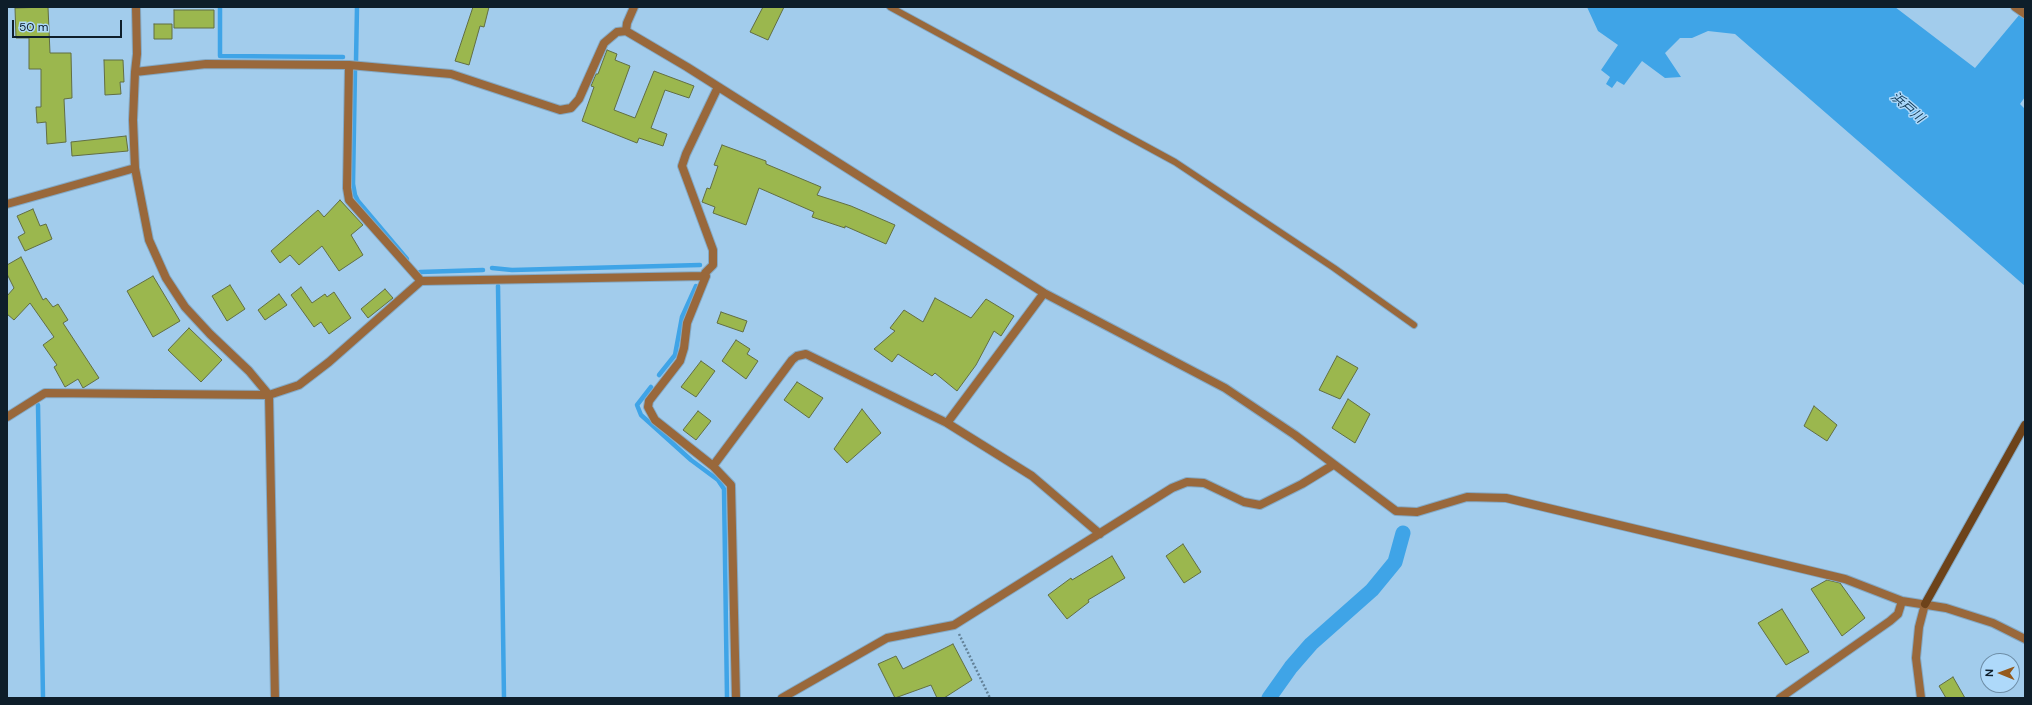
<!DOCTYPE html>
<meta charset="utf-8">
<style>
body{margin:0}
#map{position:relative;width:2032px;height:705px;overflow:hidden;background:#a2ccec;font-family:"DM Sans",sans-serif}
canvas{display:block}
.frame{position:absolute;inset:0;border:8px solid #0e1e2a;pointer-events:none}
.north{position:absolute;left:1980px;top:653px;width:40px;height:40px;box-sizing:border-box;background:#aed9fa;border:1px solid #6e8ea7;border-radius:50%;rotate:271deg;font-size:11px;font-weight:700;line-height:16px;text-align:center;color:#0e1e2a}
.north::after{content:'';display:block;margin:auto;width:14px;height:18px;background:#965a1b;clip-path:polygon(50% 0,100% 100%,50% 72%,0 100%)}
.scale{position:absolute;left:12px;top:20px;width:110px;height:18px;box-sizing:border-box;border:2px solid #0e1e2a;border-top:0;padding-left:5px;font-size:12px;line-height:14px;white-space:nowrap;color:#0e1e2a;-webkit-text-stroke:3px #aed9fa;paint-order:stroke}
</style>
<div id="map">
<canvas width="2032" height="705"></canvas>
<div class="frame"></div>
<div class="north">N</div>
<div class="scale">50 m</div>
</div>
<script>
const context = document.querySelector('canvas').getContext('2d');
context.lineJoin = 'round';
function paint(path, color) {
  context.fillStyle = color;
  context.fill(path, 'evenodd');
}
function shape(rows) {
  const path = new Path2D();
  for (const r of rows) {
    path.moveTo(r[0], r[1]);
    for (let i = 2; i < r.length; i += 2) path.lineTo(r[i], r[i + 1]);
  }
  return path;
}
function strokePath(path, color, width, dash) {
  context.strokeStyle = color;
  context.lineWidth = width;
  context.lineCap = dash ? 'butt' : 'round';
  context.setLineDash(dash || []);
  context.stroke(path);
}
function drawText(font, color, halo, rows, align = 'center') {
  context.font = font + ' "DM Sans","Noto Sans JP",sans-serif';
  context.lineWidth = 3;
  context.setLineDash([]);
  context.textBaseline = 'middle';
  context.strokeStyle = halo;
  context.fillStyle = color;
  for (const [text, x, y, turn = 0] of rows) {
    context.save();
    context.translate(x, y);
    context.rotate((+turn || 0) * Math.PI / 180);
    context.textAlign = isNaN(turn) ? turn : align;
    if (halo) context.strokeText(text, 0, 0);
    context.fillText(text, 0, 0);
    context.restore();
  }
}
const water = shape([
 [1587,7,1895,7,1975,68,2025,8,2025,97,2020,104,2025,109,2025,286,1735,34,1708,31,1692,38,1680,38,1665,53,1681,77,1665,78,1642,61,1624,85,1617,81,1612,88,1606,84,1610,77,1601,70,1618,45,1598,31]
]);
const stream = shape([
 [220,7,220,56,343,57],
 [356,61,357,7],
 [355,70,353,184,355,195,358,201,407,259],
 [492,268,512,270,700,265],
 [420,272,483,270],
 [498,286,504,698],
 [659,375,675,355,682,317,696,286],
 [651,387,637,405,641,415,691,460,718,480,724,489,727,698],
 [38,405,43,698]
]);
const canal = shape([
 [1269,698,1291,667,1311,644,1372,590,1395,562,1403,533]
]);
const building = shape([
 [48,7,50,53,71,53,72,98,64,99,66,142,47,144,46,122,37,123,36,107,41,107,41,69,29,69,29,38,16,38,15,8,48,7],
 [473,7,489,7,484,27,480,26,469,65,455,61,473,7],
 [763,7,784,7,768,40,750,32,763,7],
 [174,10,214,10,214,28,174,28,174,10],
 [154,24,172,24,172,39,154,39,154,24],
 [607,50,617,54,615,60,630,66,614,110,635,118,654,71,694,86,689,98,665,90,651,128,667,134,663,146,639,138,637,143,582,121,594,87,591,86,596,74,598,74,607,50],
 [104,60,123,60,124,82,120,82,121,94,105,95,104,60],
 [126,136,128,151,72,156,71,142,126,136],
 [722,145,766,161,766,164,821,187,817,195,851,206,895,225,886,244,845,226,845,228,812,217,814,212,759,188,746,225,713,213,715,207,702,202,707,188,710,189,718,166,714,165,722,145],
 [340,200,363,225,351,235,363,255,339,271,322,246,299,265,290,255,280,263,271,251,318,210,324,217,340,200],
 [33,209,40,226,46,224,52,239,25,251,18,237,25,233,17,216,33,209],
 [21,257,43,300,46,298,53,307,58,304,68,320,63,323,99,378,83,388,78,379,65,387,54,367,57,365,43,345,54,337,30,303,14,320,7,314,7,296,14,288,7,274,7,265,21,257],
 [153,276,180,321,153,337,127,291,153,276],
 [230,285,245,309,227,321,212,296,230,285],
 [301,287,312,303,325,294,327,297,334,292,351,318,329,334,321,322,314,327,291,295,301,287],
 [385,289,393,298,368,318,361,309,385,289],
 [279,294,287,305,265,320,258,310,279,294],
 [935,298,971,318,986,299,1014,316,1001,336,994,331,976,365,957,391,935,373,932,376,898,354,892,362,874,349,895,331,890,328,904,310,923,322,935,298],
 [721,312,747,321,743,332,717,323,721,312],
 [189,328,222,360,201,382,168,350,189,328],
 [736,340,750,349,747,354,758,361,746,379,722,361,736,340],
 [1337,356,1358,368,1340,399,1319,390,1337,356],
 [701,361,715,371,696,397,681,387,701,361],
 [797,382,823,398,809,418,784,400,797,382],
 [1348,399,1370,414,1355,443,1332,428,1348,399],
 [1814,406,1837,425,1827,441,1804,426,1814,406],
 [862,409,881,433,847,463,834,449,862,409],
 [698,411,711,421,696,440,683,430,698,411],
 [1183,544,1201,572,1184,583,1166,556,1183,544],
 [1112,556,1125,578,1088,600,1089,602,1067,619,1048,595,1071,578,1072,580,1112,556],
 [1827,580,1840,583,1865,618,1842,636,1811,589,1827,580],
 [1782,609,1809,652,1786,665,1758,623,1782,609],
 [953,644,972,680,944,698,937,698,931,685,895,698,878,664,896,656,903,669,953,644],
 [1953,677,1965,698,1946,698,1939,686,1953,677]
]);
const path = shape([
 [959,634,990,698]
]);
const lane = shape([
 [890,7,1175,162,1334,268,1414,325]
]);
const street = shape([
 [2015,7,2025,14],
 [626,31,627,23,634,7],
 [349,65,347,188,349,200,421,281],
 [135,72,137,54,136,7],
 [718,87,686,154,682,166,713,250,713,265,705,273,706,276,687,323,684,348,680,361,649,401,648,407,655,420,713,466,731,485,736,698],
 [7,204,135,168],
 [7,417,45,393,269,395,299,385,329,362,421,281,706,276],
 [947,423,1044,293],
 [713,466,792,360,797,356,806,354,947,423,1032,476,1100,534],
 [275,698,269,395,249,371,210,334,185,307,166,278,149,240,135,168,133,120,135,72,206,64,349,65,451,74,560,110,571,108,579,99,604,43,617,32,626,31,687,67,1044,293,1225,388,1295,435,1396,511,1417,512,1467,497,1506,498,1845,579,1902,601,1946,608,1993,623,2025,639],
 [782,698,887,638,954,625,1172,488,1187,482,1204,483,1244,502,1260,505,1302,484,1333,465],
 [1780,698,1890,621,1898,614,1902,601],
 [1921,698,1916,658,1919,627,1925,604]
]);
const secondary = shape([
 [1925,604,2025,425]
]);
const waterNames = [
 ["浜戸川",1907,108,41]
];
paint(water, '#3fa4e7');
strokePath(stream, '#3fa4e7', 4.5);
strokePath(canal, '#3fa4e7', 15);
paint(building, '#9bb74e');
strokePath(building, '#616e43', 1);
strokePath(lane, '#84a9c5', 8);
strokePath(street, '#84a9c5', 10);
strokePath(secondary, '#84a9c5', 10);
strokePath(path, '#638299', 2.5, [2, 2]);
strokePath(lane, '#99683b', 6);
strokePath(street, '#99683b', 8);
strokePath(secondary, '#6d431a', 8);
drawText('italic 13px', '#123b57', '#aed9fa', waterNames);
</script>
